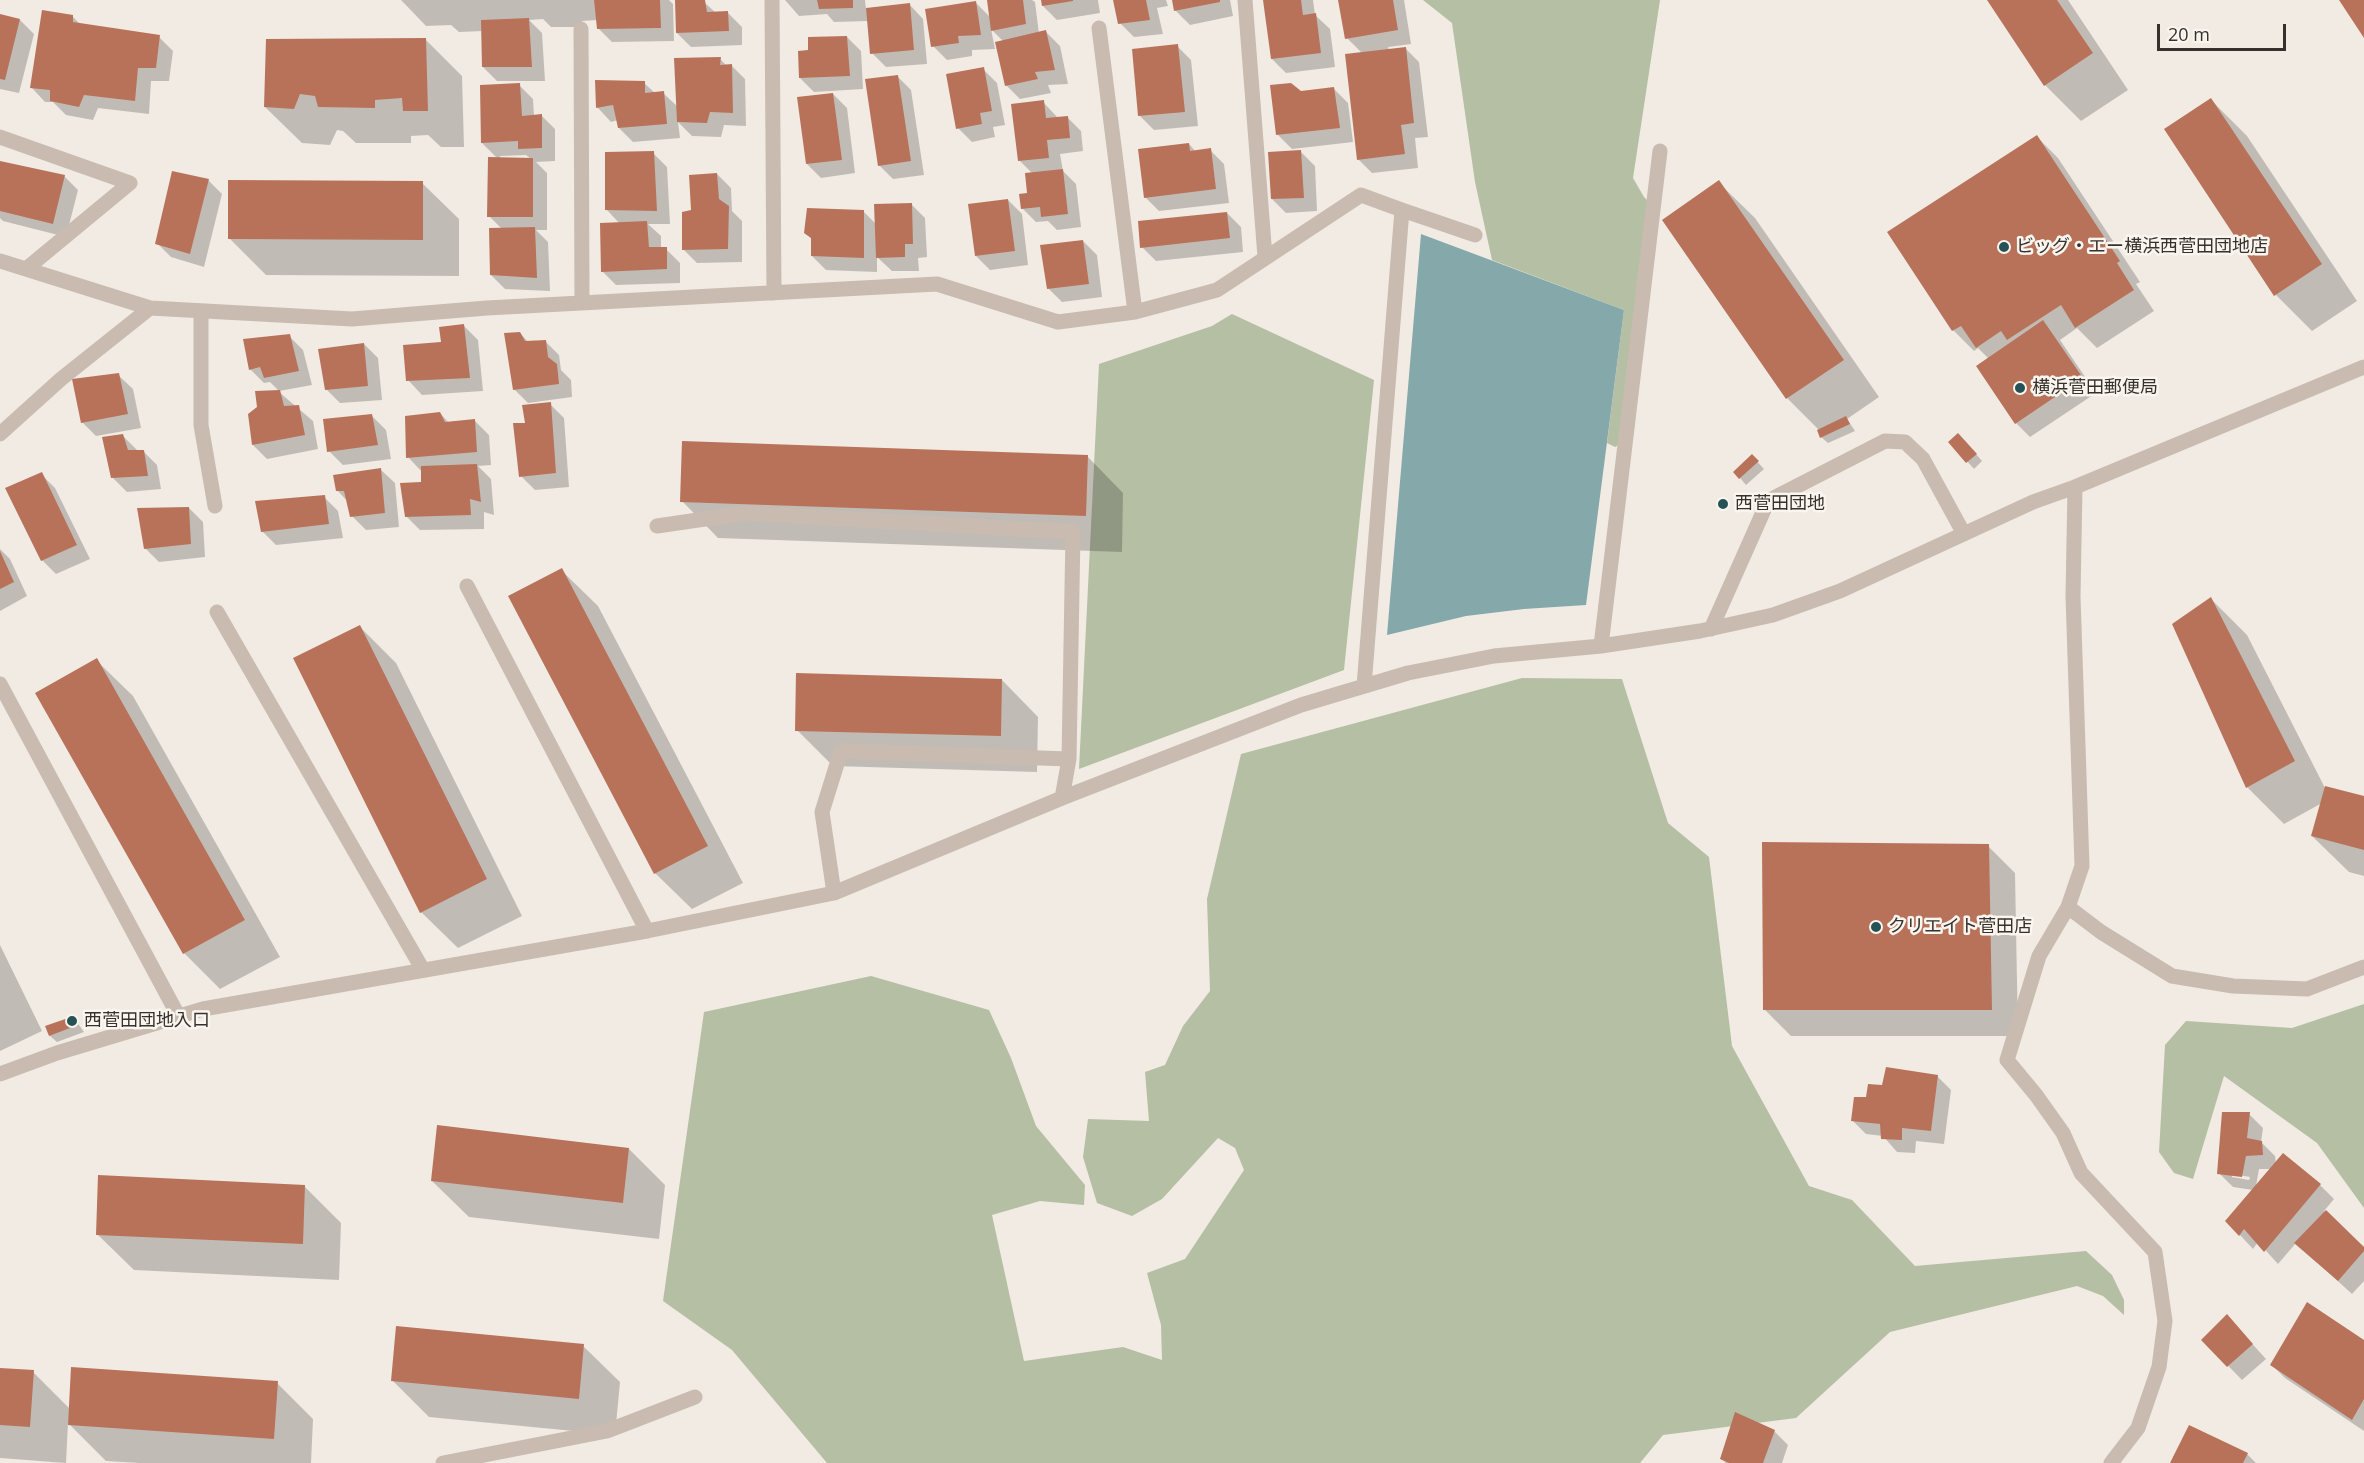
<!DOCTYPE html>
<meta charset="utf-8">
<style>
body{margin:0}
#map{position:relative;width:2364px;height:1463px;overflow:hidden;background:#f1ebe3;font-family:"Open Sans",sans-serif}
canvas{display:block}
.scale{position:absolute;left:2157px;top:24px;width:129px;height:27px;box-sizing:border-box;border:3px solid #38302c;border-top:0;padding-left:8px;font-size:18px;line-height:21px;white-space:nowrap;color:#38302c;-webkit-text-stroke:4px #f9f5ef;paint-order:stroke}
</style>
<div id="map">
<canvas width="2364" height="1463"></canvas>
<div class="scale">20 m</div>
</div>
<script>
const context = document.querySelector('canvas').getContext('2d');
context.lineJoin = 'round';
function paint(path, color) {
  context.fillStyle = color;
  context.fill(path, 'evenodd');
}
function shape(rows) {
  const path = new Path2D();
  for (const r of rows) {
    path.moveTo(r[0], r[1]);
    for (let i = 2; i < r.length; i += 2) path.lineTo(r[i], r[i + 1]);
  }
  return path;
}
function strokePath(path, color, width, dash) {
  context.strokeStyle = color;
  context.lineWidth = width;
  context.lineCap = dash ? 'butt' : 'round';
  context.setLineDash(dash || []);
  context.stroke(path);
}
function drawText(font, color, halo, rows, align = 'center') {
  context.font = font + ' "Open Sans","Noto Sans JP",sans-serif';
  context.lineWidth = 5;
  context.setLineDash([]);
  context.textBaseline = 'middle';
  context.strokeStyle = halo;
  context.fillStyle = color;
  for (const [text, x, y, turn = 0] of rows) {
    context.save();
    context.translate(x, y);
    context.rotate((+turn || 0) * Math.PI / 180);
    context.textAlign = isNaN(turn) ? turn : align;
    if (halo) context.strokeText(text, 0, 0);
    context.fillText(text, 0, 0);
    context.restore();
  }
}
const green = shape([
 [1423,0,1660,0,1633,178,1644,197,1657,211,1633,437,1615,447,1607,443,1624,310,1492,260,1475,182,1452,23],
 [1232,314,1374,380,1344,670,1079,769,1099,364,1212,326],
 [1522,678,1622,679,1668,823,1709,857,1732,1046,1809,1186,1852,1200,1915,1266,2086,1251,2112,1275,2124,1300,2124,1315,2103,1296,2077,1286,1890,1332,1796,1418,1663,1435,1640,1463,827,1463,732,1350,663,1301,704,1012,871,976,989,1010,1011,1058,1036,1126,1085,1185,1084,1205,1040,1201,992,1215,1024,1361,1123,1347,1162,1360,1161,1325,1147,1273,1185,1259,1244,1170,1235,1148,1218,1138,1162,1199,1132,1216,1097,1203,1083,1157,1088,1119,1149,1121,1145,1072,1165,1065,1183,1026,1210,991,1207,899,1241,754],
 [2364,1004,2364,1208,2317,1143,2224,1076,2193,1179,2174,1173,2159,1152,2165,1045,2186,1021,2292,1028]
]);
const water = shape([
 [1421,234,1624,310,1586,605,1524,609,1466,616,1387,635]
]);
const shadow = shape([
 [401,0,669,0,673,4,674,41,612,42,598,28,597,20,582,21,583,27,551,27,543,19,529,20,542,33,545,81,497,81,483,67,483,31,459,32,451,25,426,26],
 [676,0,704,2,716,13,728,13,742,27,742,45,691,47,677,33],
 [785,0,865,0,866,9,909,4,923,19,927,64,886,67,872,53,868,21,834,22,827,14,799,16],
 [989,0,1032,0,1035,2,1039,34,1046,32,1060,46,1068,84,1048,85,1051,93,1020,99,1006,85,1003,41,991,29,995,49,972,50,972,56,947,60,933,46,975,2,991,18],
 [1042,0,1098,0,1100,13,1057,20,1043,6],
 [1115,0,1166,0,1168,6,1157,8,1163,34,1134,37,1120,23],
 [1174,0,1230,0,1233,16,1190,25,1176,11],
 [1264,0,1313,0,1315,15,1330,29,1335,67,1286,73,1272,59],
 [1340,0,1404,0,1411,44,1388,47,1389,50,1405,48,1419,62,1428,137,1415,138,1418,168,1372,173,1358,159,1362,53,1347,38],
 [1989,0,2068,0,2128,90,2081,121,2045,85],
 [0,15,20,20,34,34,19,93,0,89],
 [72,16,80,24,159,37,173,51,169,81,151,81,149,114,98,108,93,120,66,115,53,102,45,102,32,88],
 [847,37,861,51,863,89,814,92,800,78,810,52],
 [426,40,462,76,464,147,441,147,428,135,411,136,411,143,356,143,343,131,337,130,330,145,302,143,265,107],
 [1177,46,1191,60,1198,126,1154,130,1140,116],
 [720,59,727,66,731,65,745,79,746,126,724,125,721,137,692,136,678,122,680,138,633,142,619,128,618,120,611,122,598,108,597,81,644,83,655,93,663,93,678,107],
 [983,69,997,83,1005,125,993,127,995,137,972,142,958,128],
 [897,76,911,90,924,175,893,179,879,165],
 [519,85,533,99,534,116,541,115,555,129,555,161,536,162,547,173,547,230,536,230,548,242,550,291,505,289,491,275,502,229,489,216,498,159,482,143],
 [526,155,531,159,500,159,500,156],
 [1334,89,1348,103,1353,142,1292,149,1278,135,1301,93],
 [833,94,847,108,855,173,821,178,807,164],
 [2211,100,2247,136,2357,301,2312,331,2276,295],
 [1043,102,1058,118,1067,117,1081,131,1083,151,1060,154,1063,171,1076,184,1081,227,1057,230,1048,221,1036,222,1022,208,1029,195,1033,174,1019,160],
 [2037,137,2058,158,2140,282,2136,284,2154,311,2097,348,2077,328,2060,340,2096,393,2030,437,2016,423,1989,359,1978,348,1974,351,1953,330,1889,233],
 [1189,144,1196,152,1210,150,1224,164,1229,203,1159,211,1145,197],
 [1301,152,1315,166,1317,211,1286,213,1272,199],
 [653,153,667,167,670,224,648,224,661,236,661,249,666,249,680,263,680,283,616,285,602,271,620,224,607,210],
 [0,166,64,176,78,190,66,237,3,221,0,218],
 [717,174,731,188,732,211,742,221,742,262,697,263,683,249,693,211],
 [208,180,222,194,204,267,171,257,157,243],
 [1718,182,1755,218,1879,397,1847,419,1855,431,1828,443,1821,437,1819,430,1788,399,1664,220],
 [422,183,459,219,459,276,266,275,229,238],
 [1008,200,1022,214,1028,265,990,270,976,256],
 [911,204,925,218,927,257,918,258,919,271,892,271,877,257,877,272,826,270,812,256,813,240,806,233,864,212,877,225],
 [1227,213,1241,227,1243,252,1156,261,1142,247],
 [1083,241,1097,255,1102,297,1062,302,1048,288],
 [464,326,478,340,483,391,422,395,408,380,442,344],
 [520,333,529,343,545,341,559,355,561,370,571,380,572,397,528,403,514,389],
 [289,336,303,350,312,385,279,391,270,382,264,383,250,369],
 [364,344,378,358,382,400,340,403,326,389],
 [118,375,133,389,141,428,96,436,82,422],
 [279,392,313,421,318,449,267,459,253,445,259,408],
 [550,404,564,418,569,487,535,490,521,476,526,425],
 [440,413,449,423,475,421,489,435,491,465,478,466,491,479,494,515,484,512,484,529,420,530,406,516,423,483,422,472,408,457],
 [372,416,386,430,391,459,343,465,329,451],
 [123,436,138,451,143,451,157,465,161,489,127,492,113,478],
 [1965,441,1982,461,1974,469,1950,442],
 [1087,456,1123,493,1122,552,718,538,682,501],
 [1752,456,1764,469,1746,485,1735,472],
 [381,470,395,483,399,527,366,530,352,516,348,502,337,490],
 [41,474,55,488,90,559,56,574,42,560],
 [324,497,338,511,343,538,276,545,262,531],
 [189,508,203,522,205,557,159,562,145,548],
 [0,549,10,559,27,596,0,611],
 [561,570,598,606,743,883,692,909,655,873],
 [2211,599,2247,635,2325,788,2364,797,2364,876,2349,872,2312,836,2322,803,2284,824,2247,787,2174,624],
 [360,627,396,663,522,916,458,948,421,912],
 [96,660,133,696,280,957,220,989,184,953],
 [1002,680,1038,717,1037,772,833,766,797,730],
 [1988,846,2015,873,2018,1036,1791,1036,1764,1009],
 [0,945,42,1031,0,1051],
 [73,1017,84,1032,57,1042,50,1036,47,1027],
 [1937,1076,1951,1090,1944,1144,1916,1141,1915,1153,1897,1152,1883,1136,1866,1134,1852,1120,1883,1086],
 [2249,1114,2263,1128,2261,1142,2275,1156,2276,1164,2320,1185,2334,1199,2324,1211,2364,1250,2364,1281,2352,1294,2296,1243,2278,1264,2258,1242,2253,1249,2227,1221,2253,1190,2233,1187,2219,1173],
 [2259,1169,2271,1169,2256,1186],
 [2232,1174,2250,1177,2249,1180,2232,1177],
 [629,1149,665,1185,659,1239,469,1217,432,1181],
 [304,1186,341,1223,339,1280,134,1270,97,1234],
 [2227,1316,2266,1359,2242,1380,2203,1340],
 [2364,1341,2364,1431,2285,1378,2271,1364],
 [583,1346,620,1382,615,1435,429,1417,393,1381],
 [0,1370,33,1372,70,1409,277,1383,313,1419,311,1463,140,1463,106,1461,68,1423,66,1463,0,1458],
 [1774,1431,1788,1445,1782,1463,1726,1463,1722,1459],
 [2247,1454,2256,1463,2172,1463]
]);
const building = shape([
 [594,0,660,0,661,28,597,29],
 [675,0,705,0,707,12,728,11,729,31,676,33],
 [817,0,853,0,853,8,819,9],
 [987,0,1023,0,1026,24,991,31],
 [1041,0,1073,0,1073,1,1042,6],
 [1113,0,1146,0,1150,20,1118,24],
 [1172,0,1220,0,1220,2,1174,11],
 [1263,0,1301,0,1303,15,1316,13,1321,53,1271,59],
 [1338,0,1393,0,1398,30,1345,39],
 [1987,0,2057,0,2093,53,2044,86],
 [2339,0,2364,0,2364,38],
 [976,1,981,35,958,36,959,43,931,47,925,9],
 [910,3,914,50,870,54,866,8],
 [42,10,73,15,73,22,160,35,156,68,138,68,135,101,84,95,79,107,50,101,50,90,30,88],
 [0,14,20,19,5,80,0,79],
 [529,18,532,67,482,67,481,20],
 [1046,30,1055,70,1035,72,1038,79,1005,86,995,42],
 [847,36,850,76,799,78,798,51,808,50,808,37],
 [426,38,428,111,403,111,402,98,375,100,375,108,318,107,315,96,300,94,294,109,264,107,266,39],
 [1178,44,1185,112,1138,116,1132,49],
 [1406,47,1414,123,1401,125,1405,154,1357,160,1345,54],
 [721,57,720,65,732,64,733,113,710,112,707,123,677,122,674,58],
 [984,67,992,111,980,113,982,124,956,129,946,74],
 [898,75,911,161,878,166,865,79],
 [595,80,645,81,645,93,664,91,667,124,618,128,613,105,596,108],
 [520,83,522,116,542,114,542,148,518,149,518,141,481,143,480,85],
 [1291,83,1301,91,1334,87,1340,128,1276,135,1270,85],
 [833,93,842,160,806,164,797,97],
 [2211,98,2322,264,2274,296,2164,129],
 [1044,100,1046,118,1068,116,1070,138,1047,140,1049,158,1018,161,1011,104],
 [2037,135,2120,261,2117,263,2134,290,2075,328,2061,305,2007,340,2001,331,1976,348,1961,326,1952,331,1887,232],
 [1189,143,1190,151,1211,148,1216,189,1144,198,1138,149],
 [1301,150,1304,198,1271,199,1268,152],
 [654,151,657,211,605,210,605,152],
 [488,157,533,158,533,217,487,217],
 [0,161,65,175,53,224,0,211],
 [1063,169,1068,214,1041,217,1040,207,1021,209,1019,194,1027,193,1025,173],
 [172,171,209,179,190,254,155,244],
 [717,173,719,199,729,206,728,249,682,250,682,212,691,210,689,175],
 [228,180,423,181,423,240,228,239],
 [1719,180,1844,360,1786,399,1662,220],
 [1008,199,1015,251,975,256,968,204],
 [912,203,913,244,905,244,905,257,876,258,874,204],
 [807,208,864,210,864,258,811,256,811,238,804,233],
 [1227,212,1230,238,1140,248,1138,221],
 [647,221,649,247,667,247,667,269,601,272,600,223],
 [535,227,537,278,490,275,489,228],
 [1083,240,1089,284,1047,289,1040,245],
 [2043,320,2083,378,2015,424,1976,366],
 [464,324,470,378,406,381,403,345,441,342,439,327],
 [520,332,525,341,546,340,548,357,557,364,559,384,513,390,504,333],
 [290,334,299,371,264,378,260,367,249,370,243,339],
 [364,343,368,386,325,390,318,349],
 [119,373,128,414,81,423,72,379],
 [280,390,284,406,299,405,305,435,252,445,248,414,257,407,255,391],
 [551,402,556,473,519,477,513,423,525,423,522,405],
 [440,412,445,422,475,419,477,452,406,458,405,416],
 [372,414,378,445,327,452,323,419],
 [1846,416,1850,424,1820,438,1817,430],
 [1958,433,1977,454,1966,463,1948,442],
 [123,434,128,450,144,450,148,476,111,478,102,437],
 [682,441,1088,455,1086,516,680,502],
 [1752,454,1759,461,1739,479,1733,472],
 [477,464,481,502,470,499,471,515,405,517,400,483,421,482,421,466],
 [381,468,385,513,350,517,344,491,336,491,333,475],
 [42,472,77,545,41,561,5,488],
 [325,495,329,524,261,532,255,501],
 [189,507,191,544,144,549,137,508],
 [0,551,14,582,0,589],
 [562,568,708,846,654,874,508,596],
 [2211,597,2295,761,2246,788,2172,624],
 [360,625,487,879,420,913,293,658],
 [97,658,245,920,183,954,35,693],
 [796,673,1002,679,1001,736,795,731],
 [2325,786,2364,796,2364,850,2311,836],
 [1762,842,1989,844,1992,1010,1763,1010],
 [74,1016,78,1025,49,1036,45,1026],
 [1886,1067,1938,1075,1931,1131,1902,1128,1902,1140,1881,1139,1880,1124,1851,1121,1854,1097,1866,1097,1868,1084,1882,1085],
 [2222,1112,2250,1112,2247,1138,2262,1141,2263,1155,2246,1156,2242,1177,2217,1174],
 [437,1125,629,1148,623,1203,431,1181],
 [2283,1153,2321,1184,2264,1252,2244,1229,2239,1236,2225,1221],
 [98,1175,305,1185,303,1244,96,1235],
 [2326,1210,2364,1247,2364,1251,2338,1281,2294,1243],
 [2307,1302,2364,1340,2364,1399,2352,1420,2270,1365],
 [2227,1314,2253,1344,2227,1367,2201,1340],
 [396,1326,584,1344,579,1399,391,1381],
 [71,1367,278,1381,274,1439,68,1425],
 [0,1368,34,1370,30,1427,0,1425],
 [1735,1412,1775,1430,1763,1463,1729,1463,1720,1459],
 [2189,1425,2248,1453,2243,1463,2170,1463]
]);
const minor = shape([
 [772,0,774,293],
 [1245,0,1265,257],
 [1099,28,1135,312],
 [581,29,582,303],
 [0,137,130,183,26,269],
 [1402,210,1475,235],
 [0,261,150,308,352,319,487,308,937,284,1058,322,1135,312,1217,290,1361,195,1402,210,1364,686],
 [201,311,201,425,215,506],
 [0,434,61,379,150,308],
 [2075,487,2073,596,2082,866,2068,907,2039,956,2007,1060,2036,1095,2063,1133,2081,1173,2155,1252,2165,1321,2159,1367,2138,1428,2111,1463],
 [657,526,746,513,1073,532,1069,759,1062,798],
 [467,586,647,931],
 [217,612,423,970],
 [1711,629,1768,501,1885,441,1905,442,1923,459,1964,534],
 [1601,646,1660,151],
 [0,684,179,1017],
 [834,893,822,812,841,751,1069,759],
 [2068,907,2101,932,2172,976,2233,986,2307,989,2364,967],
 [0,1074,57,1053,203,1009,647,931,834,893,1062,798,1301,705,1408,673,1494,656,1601,646,1700,631,1773,615,1840,591,2033,502,2075,487,2364,367],
 [443,1463,607,1431,695,1397]
]);
const markers = [
 [2004,247,6,"#265256"],
 [2020,388,6,"#265256"],
 [1723,504,6,"#265256"],
 [1876,927,6,"#265256"],
 [72,1021,6,"#265256"]
];
const poiNames = [
 ["ビッグ・エー横浜西菅田団地店",2016,247],
 ["横浜菅田郵便局",2032,388],
 ["西菅田団地",1735,504],
 ["クリエイト菅田店",1888,927],
 ["西菅田団地入口",84,1021]
];
paint(green, '#b5bfa4');
paint(water, '#85a9ab');
paint(shadow, '#0003');
paint(building, '#b8725a');
strokePath(minor, '#c9bbaf', 15);
for (const [x, y, r, color] of markers) {
  const dot = new Path2D();
  dot.arc(x, y, r, 0, 2 * Math.PI);
  context.fillStyle = color;
  context.fill(dot);
  strokePath(dot, '#f9f5ef', 2);
}
drawText('18px', '#38302c', '#f9f5ef', poiNames, 'left');
</script>
